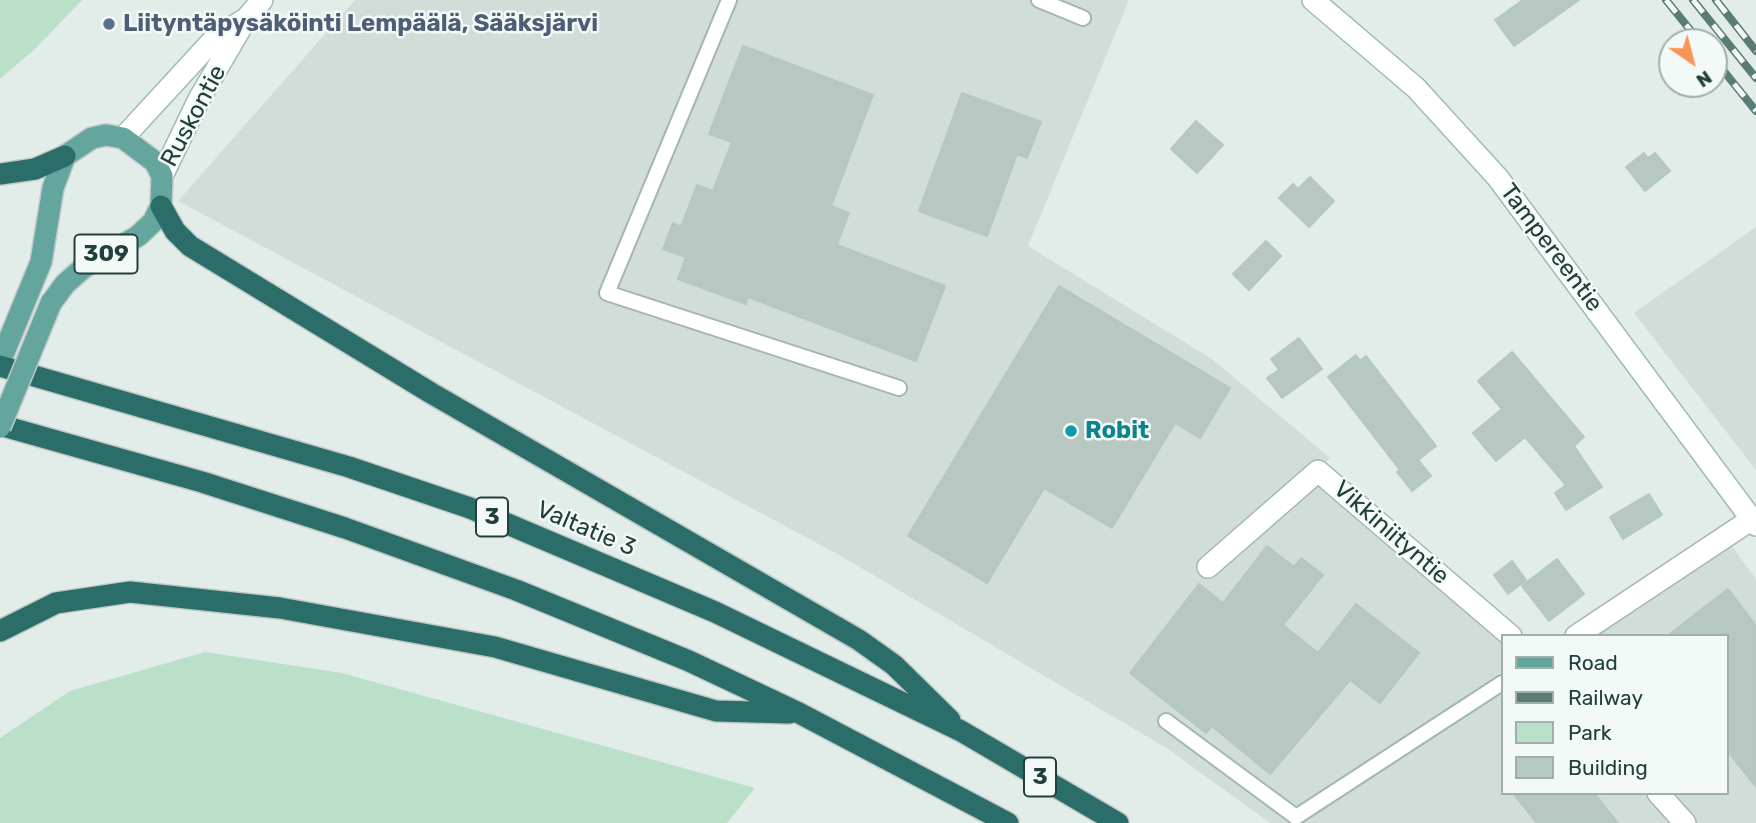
<!DOCTYPE html>
<meta charset="utf-8">
<style>
body{margin:0}
#map{position:relative;width:1756px;height:823px;overflow:hidden;background:#e2edea;font-family:Rubik,sans-serif}
canvas{display:block}
.legend{position:absolute;left:1501px;top:634px;width:228px;height:161px;box-sizing:border-box;background:#f3f9f7;border:2px solid #9fafac;margin:0;padding:9px 12px;list-style:none;font-size:21px;color:#213f3c}
.legend li{display:flex;align-items:center;gap:14px;height:35px}
.legend b{width:35px;border:2px solid #9fafac}
.north{position:absolute;left:1658px;top:28px;width:70px;height:70px;box-sizing:border-box;background:#f3f9f7;border:2px solid #9fafac;border-radius:50%;rotate:145deg;font-size:19px;font-weight:700;line-height:28px;text-align:center;color:#213f3c}
.north::after{content:'';display:block;margin:auto;width:24px;height:32px;background:#fa9454;clip-path:polygon(50% 0,100% 100%,50% 72%,0 100%)}
</style>
<div id="map">
<canvas width="1756" height="823"></canvas>
<ul class="legend">
<li><b style="height:9px;background:#64a59e"></b>Road</li>
<li><b style="height:9px;background:#5b7b77"></b>Railway</li>
<li><b style="height:19px;background:#bae0c9"></b>Park</li>
<li><b style="height:19px;background:#b7c8c3"></b>Building</li>
</ul>
<div class="north">N</div>
</div>
<script>
const context = document.querySelector('canvas').getContext('2d');
context.lineJoin = 'round';
function paint(path, color) {
  context.fillStyle = color;
  context.fill(path, 'evenodd');
}
function shape(rows) {
  const path = new Path2D();
  for (const r of rows) {
    path.moveTo(r[0], r[1]);
    for (let i = 2; i < r.length; i += 2) path.lineTo(r[i], r[i + 1]);
  }
  return path;
}
function strokePath(path, color, width, dash) {
  context.strokeStyle = color;
  context.lineWidth = width;
  context.lineCap = dash ? 'butt' : 'round';
  context.setLineDash(dash || []);
  context.stroke(path);
}
function drawText(font, color, halo, rows, align = 'center') {
  context.font = font + ' Rubik,sans-serif';
  context.lineWidth = 5;
  context.setLineDash([]);
  context.textBaseline = 'middle';
  context.strokeStyle = halo;
  context.fillStyle = color;
  for (const [text, x, y, turn = 0] of rows) {
    context.save();
    context.translate(x, y);
    context.rotate((+turn || 0) * Math.PI / 180);
    context.textAlign = isNaN(turn) ? turn : align;
    if (halo) context.strokeText(text, 0, 0);
    context.fillText(text, 0, 0);
    context.restore();
  }
}
const built = shape([
 [355,0,1129,0,1028,246,1212,359,1330,458,1319,471,1502,636,1502,793,1726,793,1726,636,1576,636,1726,538,1756,579,1756,823,1270,823,1168,749,841,556,178,201],
 [1756,227,1756,470,1634,313]
]);
const green = shape([
 [0,0,82,0,35,49,0,79],
 [205,652,342,673,755,788,727,823,0,823,0,738,70,691]
]);
const building = shape([
 [1523,0,1579,0,1514,46,1495,20,1523,0],
 [743,46,873,95,831,206,849,213,837,245,945,286,916,361,748,297,746,304,678,279,686,257,663,249,673,223,681,227,697,185,713,191,732,142,709,134,743,46],
 [962,93,1041,122,1027,158,1017,154,987,236,919,211,962,93],
 [1196,121,1223,145,1197,173,1171,149,1196,121],
 [1644,153,1648,158,1655,153,1670,171,1645,191,1626,167,1644,153],
 [1310,177,1334,201,1309,227,1279,198,1293,184,1298,189,1310,177],
 [1266,241,1281,256,1249,290,1233,274,1266,241],
 [1059,286,1230,388,1200,438,1175,423,1112,528,1044,488,987,583,908,536,1059,286],
 [1299,338,1322,369,1282,398,1267,378,1279,370,1271,359,1299,338],
 [1512,352,1584,437,1574,446,1602,487,1566,510,1555,493,1566,485,1525,437,1496,461,1473,433,1502,409,1478,381,1512,352],
 [1356,355,1360,361,1366,356,1436,446,1418,460,1431,476,1412,491,1397,472,1400,470,1328,377,1356,355],
 [1649,494,1662,515,1623,539,1610,517,1649,494],
 [1267,546,1294,567,1301,558,1323,575,1283,625,1318,653,1356,604,1419,653,1380,703,1350,680,1270,774,1212,726,1206,733,1130,673,1199,584,1223,603,1267,546],
 [1557,559,1584,594,1549,621,1522,586,1557,559],
 [1512,561,1526,580,1508,594,1494,575,1512,561],
 [1728,589,1756,626,1756,787,1726,749,1726,636,1667,636,1728,589],
 [1513,793,1594,793,1618,823,1537,823,1513,793]
]);
const lane = shape([
 [729,0,607,293,899,388],
 [1039,0,1083,18],
 [1166,721,1296,817,1502,683]
]);
const street = shape([
 [1208,567,1318,471,1511,636],
 [1576,636,1752,519],
 [1658,793,1685,823]
]);
const secondary = shape([
 [1313,0,1416,88,1498,178,1756,525],
 [123,138,215,38,244,20],
 [162,176,199,99,246,19,262,0]
]);
const primary = shape([
 [0,362,41,262,53,188,65,156,92,138,106,135,123,138,155,162,162,176,161,206,153,222,138,236,83,268,65,284,51,303]
]);
const highway = shape([
 [0,174,35,169,65,156],
 [161,206,175,231,190,246,431,393,859,640,894,665,950,720],
 [0,366,349,467,470,508,715,612,961,731,1118,823],
 [0,425,202,482,345,528,516,590,689,661,799,713,1008,823],
 [0,631,56,603,130,592,280,608,495,647,716,711,789,713]
]);
const rail = shape([
 [1666,0,1700,42],
 [1693,0,1756,78],
 [1716,0,1756,51],
 [1714,59,1756,111]
]);
const primaryBridge = shape([
 [0,427,51,303]
]);
const markers = [
 [109,24,7,"#5c6f8a"],
 [1071,431,7,"#0f9aa8"]
];
const shields = [
 [106,254,63],
 [492,517,32],
 [1040,777,32]
];
const shieldNames = [
 ["309",106,254],
 ["3",492,517],
 ["3",1040,777]
];
const serviceNames = [
 ["Liityntäpysäköinti Lempäälä, Sääksjärvi",123,24]
];
const streetNames = [
 ["Ruskontie",194,116,-62],
 ["Tampereentie",1551,248,53],
 ["Valtatie 3",586,529,23],
 ["Vikkiniityntie",1391,533,41]
];
const cultureNames = [
 ["Robit",1085,431]
];
paint(built, '#d0ddd9');
paint(green, '#bae0c9');
paint(building, '#b7c8c3');
strokePath(building, '#b4c7c2', 2);
strokePath(lane, '#a4b5b2', 18);
strokePath(street, '#a4b5b2', 24);
strokePath(secondary, '#a0bab4', 24);
strokePath(primary, '#c1c9c8', 24);
strokePath(highway, '#c1c9c8', 24);
strokePath(lane, '#fff', 14);
strokePath(street, '#fff', 21);
strokePath(secondary, '#fff', 21);
strokePath(primary, '#64a59e', 21);
strokePath(highway, '#2b6e69', 21);
strokePath(rail, '#5b7b77', 8);
strokePath(rail, '#f3f9f7', 5, [16]);
strokePath(primaryBridge, '#c1c9c8', 24, []);
strokePath(primaryBridge, '#64a59e', 21);
for (const [x, y, r, color] of markers) {
  const dot = new Path2D();
  dot.arc(x, y, r, 0, 2 * Math.PI);
  context.fillStyle = color;
  context.fill(dot);
  strokePath(dot, '#f3f9f7', 2.5);
}
for (const [x, y, w] of shields) {
  const box = new Path2D();
  box.roundRect(x - w / 2, y - 19.5, w, 39, 5);
  context.fillStyle = '#f3f9f7';
  context.fill(box);
  strokePath(box, '#213f3c', 2);
}
drawText('bold 23px', '#213f3c', null, shieldNames);
drawText('bold 24px', '#4e5e75', '#f3f9f7', serviceNames, 'left');
drawText('24px', '#213f3c', '#f3f9f7', streetNames);
drawText('bold 24px', '#0d838f', '#f3f9f7', cultureNames, 'left');
</script>
